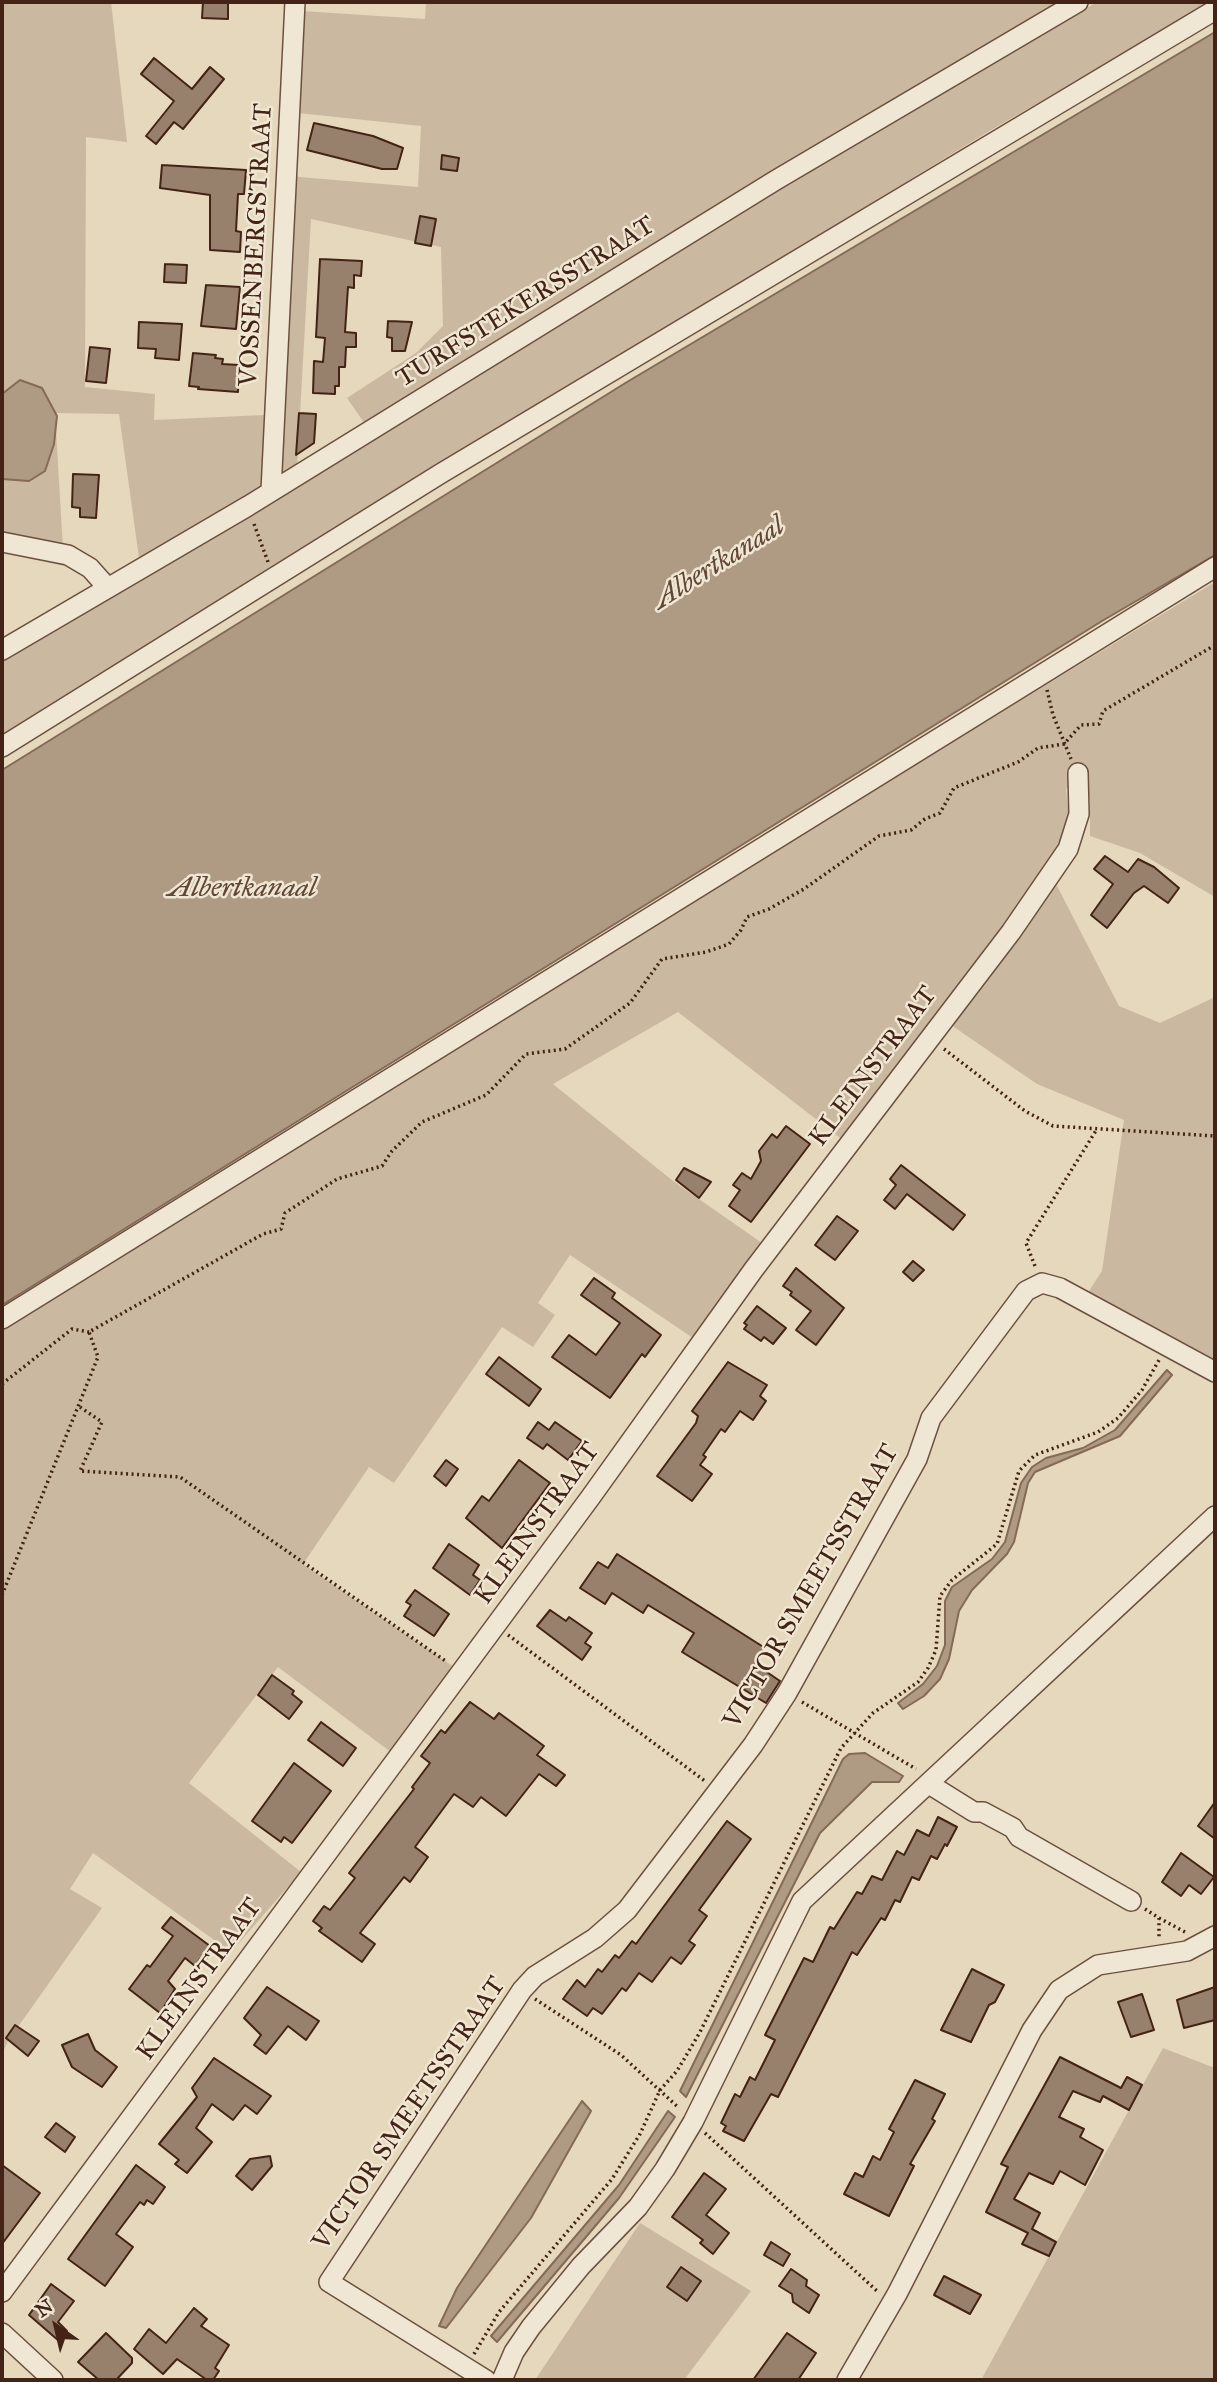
<!DOCTYPE html>
<style>
body{margin:0}
#map{position:relative;width:1217px;height:2382px;overflow:hidden;background:#e6d8bc;font-family:"IM FELL Great Primer",serif}
canvas{display:block}
.frame{position:absolute;inset:0;border:4px solid #432315;pointer-events:none}
.north{position:absolute;left:21px;top:2291px;width:70px;height:70px;-webkit-text-stroke:5px #efe6d3;paint-order:stroke;rotate:326deg;font-size:19px;font-weight:700;line-height:28px;text-align:center;color:#432315}
.north::after{content:'';display:block;margin:auto;width:24px;height:32px;background:#432315;clip-path:polygon(50% 0,100% 100%,50% 72%,0 100%)}
</style>
<div id="map">
<canvas width="1217" height="2382"></canvas>
<div class="frame"></div>
<div class="north">N</div>
</div>
<script>
const context = document.querySelector('canvas').getContext('2d');
context.lineJoin = 'round';
function paint(path, color) {
  context.fillStyle = color;
  context.fill(path, 'evenodd');
}
function shape(rows) {
  const path = new Path2D();
  for (const r of rows) {
    path.moveTo(r[0], r[1]);
    for (let i = 2; i < r.length; i += 2) path.lineTo(r[i], r[i + 1]);
  }
  return path;
}
function strokePath(path, color, width, dash) {
  context.strokeStyle = color;
  context.lineWidth = width;
  context.lineCap = dash ? 'butt' : 'round';
  context.setLineDash(dash || []);
  context.stroke(path);
}
function drawText(font, color, halo, rows, align = 'center') {
  context.font = font + ' "IM FELL Great Primer",serif';
  context.lineWidth = 5;
  context.setLineDash([]);
  context.textBaseline = 'middle';
  context.strokeStyle = halo;
  context.fillStyle = color;
  for (const [text, x, y, turn = 0] of rows) {
    context.save();
    context.translate(x, y);
    context.rotate((+turn || 0) * Math.PI / 180);
    context.textAlign = isNaN(turn) ? turn : align;
    if (halo) context.strokeText(text, 0, 0);
    context.fillText(text, 0, 0);
    context.restore();
  }
}
const green = shape([
 [2,2,111,2,127,142,86,137,85,387,155,394,154,420,264,415,276,175,418,187,421,126,298,113,302,11,425,19,426,2,1060,2,772,172,367,427,347,398,416,353,443,326,441,247,311,219,297,467,139,558,119,414,55,413,64,566,2,552],
 [1097,2,1211,2,986,133,2,737,2,661,390,429,782,188],
 [1215,582,1215,897,1140,853,1090,836,1090,802,1085,778,1066,789,1070,829,1060,851,844,1141,678,1012,553,1084,673,1181,762,1243,693,1338,570,1255,538,1303,555,1315,533,1347,502,1327,394,1483,369,1467,303,1564,457,1669,392,1753,278,1667,189,1783,301,1872,231,1952,93,1853,70,1889,102,1908,8,2041,2,2054,2,1329,852,803],
 [1056,884,1119,1006,1160,1023,1215,997,1215,1362,1087,1294,1102,1271,1124,1120,1037,1084,951,1025],
 [1163,2048,1215,2068,1215,2380,981,2380],
 [640,2223,751,2291,684,2380,535,2380]
]);
const water = shape([
 [1215,32,1215,555,1102,621,2,1305,2,770,627,382,1215,32],
 [20,380,42,388,57,416,54,444,45,471,29,481,2,479,2,394,20,380],
 [1167,1370,1172,1375,1120,1436,1035,1472,1028,1483,1014,1542,1007,1554,972,1590,959,1611,949,1659,940,1679,924,1696,903,1709,898,1703,923,1684,937,1666,945,1645,945,1601,952,1587,992,1559,1005,1542,1021,1483,1032,1467,1046,1458,1083,1448,1115,1430,1167,1370],
 [865,1753,903,1776,899,1782,872,1782,820,1833,686,2097,680,2091,843,1759,849,1754,865,1753],
 [582,2101,591,2111,531,2218,446,2328,439,2326,457,2288,582,2101],
 [668,2111,675,2117,619,2198,497,2342,491,2336,619,2185,668,2111]
]);
const building = shape([
 [203,2,228,2,228,19,202,18,203,2],
 [154,58,192,89,210,67,224,79,183,129,174,122,156,144,146,136,174,101,141,74,154,58],
 [314,123,373,136,403,148,397,169,382,169,307,150,314,123],
 [442,155,459,158,457,171,441,169,442,155],
 [162,165,246,170,244,194,238,194,236,231,241,232,240,252,210,250,210,195,160,188,162,165],
 [420,216,436,219,431,246,415,243,420,216],
 [320,259,362,261,361,276,354,275,354,288,348,287,345,332,356,333,356,347,346,347,345,367,339,367,339,386,335,386,335,394,313,393,314,361,323,362,325,338,316,337,320,259],
 [165,264,187,265,186,283,164,282,165,264],
 [206,285,240,287,236,329,201,326,206,285],
 [388,321,412,322,405,351,392,351,392,338,387,337,388,321],
 [139,322,182,324,179,360,155,358,156,349,138,348,139,322],
 [90,347,110,349,106,383,86,381,90,347],
 [193,353,216,355,215,358,223,359,222,364,239,365,238,392,198,389,199,387,189,386,193,353],
 [299,413,316,414,314,443,296,455,299,413],
 [73,474,99,475,96,518,80,517,80,508,72,507,73,474],
 [1105,856,1128,872,1138,859,1154,867,1179,888,1168,903,1144,886,1134,893,1107,928,1091,915,1113,884,1094,869,1105,856],
 [786,1126,810,1144,751,1222,729,1206,740,1190,733,1185,742,1173,751,1179,761,1161,759,1151,772,1134,777,1138,786,1126],
 [901,1165,965,1215,953,1230,907,1194,895,1209,884,1200,896,1185,890,1179,901,1165],
 [684,1168,711,1182,699,1198,676,1180,684,1168],
 [837,1216,858,1231,835,1260,815,1245,837,1216],
 [913,1261,924,1270,913,1281,903,1272,913,1261],
 [796,1268,844,1308,816,1345,796,1330,811,1311,790,1295,792,1292,783,1286,796,1268],
 [594,1278,615,1293,612,1298,661,1335,645,1357,642,1354,610,1398,552,1357,569,1335,596,1355,620,1323,581,1295,594,1278],
 [757,1306,786,1328,773,1344,764,1337,761,1341,744,1329,747,1325,744,1323,757,1306],
 [499,1357,541,1389,529,1406,486,1374,499,1357],
 [728,1362,767,1385,760,1396,766,1401,753,1420,740,1411,725,1432,721,1429,703,1455,706,1457,700,1465,712,1474,692,1501,657,1476,696,1423,698,1416,692,1411,728,1362],
 [538,1422,549,1430,555,1422,582,1441,568,1460,547,1444,543,1449,527,1438,538,1422],
 [446,1460,458,1469,446,1486,434,1476,446,1460],
 [519,1460,550,1483,502,1548,466,1518,482,1496,489,1501,519,1460],
 [449,1544,479,1565,473,1575,480,1580,470,1595,433,1568,449,1544],
 [617,1554,765,1648,755,1664,780,1681,766,1703,682,1652,694,1633,648,1605,643,1613,612,1593,605,1604,580,1588,598,1562,608,1568,617,1554],
 [415,1590,449,1614,434,1636,404,1616,411,1605,406,1602,415,1590],
 [550,1610,566,1621,569,1617,592,1633,585,1643,591,1647,582,1660,537,1626,550,1610],
 [272,1675,294,1691,292,1694,302,1702,289,1719,258,1695,272,1675],
 [470,1702,494,1719,499,1713,544,1746,537,1755,565,1775,556,1786,539,1774,506,1816,481,1797,473,1807,454,1794,415,1847,428,1857,410,1882,404,1877,360,1933,375,1944,362,1962,319,1931,322,1928,313,1921,324,1906,330,1910,355,1878,349,1873,414,1789,412,1787,430,1763,421,1756,441,1730,445,1733,470,1702],
 [321,1722,356,1748,343,1766,308,1740,321,1722],
 [294,1763,331,1791,292,1843,284,1837,281,1842,252,1821,294,1763],
 [1215,1802,1215,1839,1198,1826,1215,1802],
 [938,1817,957,1827,947,1846,945,1844,937,1859,931,1856,919,1880,912,1877,900,1902,895,1900,885,1920,881,1918,857,1955,852,1952,778,2097,771,2094,744,2141,723,2131,726,2126,721,2123,735,2094,740,2097,750,2077,755,2080,775,2040,765,2035,804,1958,813,1962,830,1927,834,1929,857,1892,862,1894,872,1876,882,1880,897,1851,904,1855,917,1830,929,1836,938,1817],
 [727,1821,751,1839,699,1910,707,1916,689,1941,695,1945,681,1964,671,1957,652,1982,639,1973,626,1991,622,1988,602,2014,593,2008,587,2016,563,1999,577,1980,585,1987,598,1969,602,1972,615,1955,619,1958,632,1941,636,1944,727,1821],
 [1181,1853,1214,1877,1201,1894,1189,1885,1181,1896,1162,1882,1181,1853],
 [171,1917,214,1949,204,1962,200,1959,195,1966,185,1958,168,1981,175,1989,160,2013,129,1989,147,1965,150,1967,173,1936,162,1928,171,1917],
 [972,1969,1004,1985,995,2002,989,2005,971,2042,941,2030,972,1969],
 [267,1987,319,2021,306,2040,288,2026,266,2054,254,2045,261,2035,244,2018,267,1987],
 [1215,1987,1215,2020,1184,2028,1177,2000,1215,1987],
 [1142,1994,1154,2030,1131,2037,1118,2002,1142,1994],
 [15,2025,39,2041,28,2056,6,2038,15,2025],
 [88,2034,95,2050,117,2067,102,2087,72,2067,62,2045,88,2034],
 [1060,2057,1121,2088,1127,2077,1142,2085,1129,2110,1103,2096,1100,2102,1073,2091,1059,2117,1084,2129,1080,2137,1103,2150,1085,2185,1060,2171,1053,2184,1029,2173,1014,2199,1040,2213,1032,2229,1056,2242,1049,2256,1022,2244,1028,2233,986,2212,1008,2167,1001,2164,1060,2057],
 [214,2058,271,2096,257,2114,245,2105,233,2120,212,2104,196,2128,212,2142,187,2173,175,2164,179,2160,159,2144,197,2097,192,2088,214,2058],
 [915,2080,945,2094,932,2119,935,2121,910,2164,914,2166,889,2216,844,2194,855,2173,863,2177,873,2156,880,2160,894,2132,889,2129,915,2080],
 [56,2123,75,2137,65,2152,45,2137,56,2123],
 [270,2156,272,2166,252,2190,236,2176,250,2159,270,2156],
 [2,2165,40,2193,2,2244,2,2165],
 [136,2165,165,2187,153,2204,147,2200,144,2205,140,2202,116,2234,133,2247,105,2286,68,2259,136,2165],
 [704,2173,726,2189,706,2215,729,2233,713,2254,700,2243,703,2240,672,2217,704,2173],
 [771,2242,790,2254,783,2266,764,2255,771,2242],
 [681,2267,701,2281,687,2301,667,2287,681,2267],
 [791,2269,807,2280,806,2286,819,2295,809,2313,793,2302,792,2294,779,2286,791,2269],
 [944,2276,981,2295,970,2314,934,2295,944,2276],
 [51,2284,74,2301,58,2322,67,2331,59,2341,29,2315,51,2284],
 [194,2308,207,2319,201,2326,229,2345,215,2368,219,2371,213,2380,207,2380,177,2359,163,2374,134,2349,149,2329,166,2343,194,2308],
 [106,2333,132,2358,132,2363,116,2380,99,2380,78,2362,106,2333],
 [787,2333,816,2353,798,2380,753,2380,787,2333]
]);
const path = shape([
 [254,524,268,562],
 [1047,690,1053,715,1071,759],
 [944,1049,1025,1111,1053,1126,1215,1136],
 [1035,1266,1026,1243,1097,1129],
 [2,1384,72,1329,89,1332],
 [80,1407,102,1422,80,1471,180,1477,447,1662],
 [2,1595,98,1357,89,1332,263,1234,281,1229,285,1213,337,1179,382,1166,392,1151,422,1122,486,1095,526,1054,565,1049,630,1003,662,959,706,952,729,944,741,930,747,917,769,909,804,889,879,836,911,830,925,819,940,813,954,788,1018,762,1038,748,1064,744,1081,725,1099,724,1103,711,1215,645],
 [508,1635,705,1781],
 [802,1702,916,1769],
 [1145,1909,1159,1918,1159,1939],
 [1159,1918,1185,1932],
 [535,1999,621,2055,679,2108],
 [705,2133,877,2291],
 [474,2354,499,2312,612,2179,640,2134,660,2090,677,2071,700,2032,841,1748,873,1713,918,1682,928,1668,936,1650,940,1596,952,1580,997,1544,1019,1471,1035,1455,1098,1432,1118,1418,1142,1390,1159,1360]
]);
const minor = shape([
 [271,491,295,2],
 [2,542,68,555,90,568,107,587],
 [2,650,248,506,776,180,1078,2],
 [2,747,440,474,1215,10],
 [2,1319,1215,567],
 [929,1784,974,1812,983,1812,1013,1828,1019,1837,1131,1901],
 [2,2292,590,1498,754,1269,1011,932,1068,849,1079,814,1078,773],
 [2,2333,53,2380],
 [486,2380,329,2282,522,1990,535,1976,595,1938,627,1910,753,1745,787,1693,917,1459,931,1418,1026,1291,1042,1283,1060,1288,1215,1372],
 [502,2380,514,2352,531,2327,581,2266,638,2207,665,2169,693,2122,802,1901,1215,1516],
 [847,2380,897,2294,1032,2030,1059,1990,1098,1965,1187,1951,1215,1936]
]);
const streetNames = [
 ["VOSSENBERGSTRAAT",257,245,-87],
 ["TURFSTEKERSSTRAAT",526,303,-32],
 ["KLEINSTRAAT",874,1067,-53],
 ["KLEINSTRAAT",538,1524,-54],
 ["VICTOR SMEETSSTRAAT",812,1587,-60],
 ["KLEINSTRAAT",200,1980,-54],
 ["VICTOR SMEETSSTRAAT",410,2114,-56]
];
const waterNames = [
 ["Albertkanaal",719,564,-32],
 ["Albertkanaal",242,889]
];
paint(green, '#cab9a0');
paint(water, '#af9a83');
strokePath(water, '#846a57', 2);
paint(building, '#98816c');
strokePath(building, '#432315', 2);
strokePath(minor, '#6c503f', 22);
strokePath(path, '#432315', 3.5, [2, 3.5]);
strokePath(minor, '#efe6d3', 19);
drawText('26px', '#432315', '#efe6d3', streetNames);
drawText('italic 28px', '#634736', '#efe6d3', waterNames);
</script>
